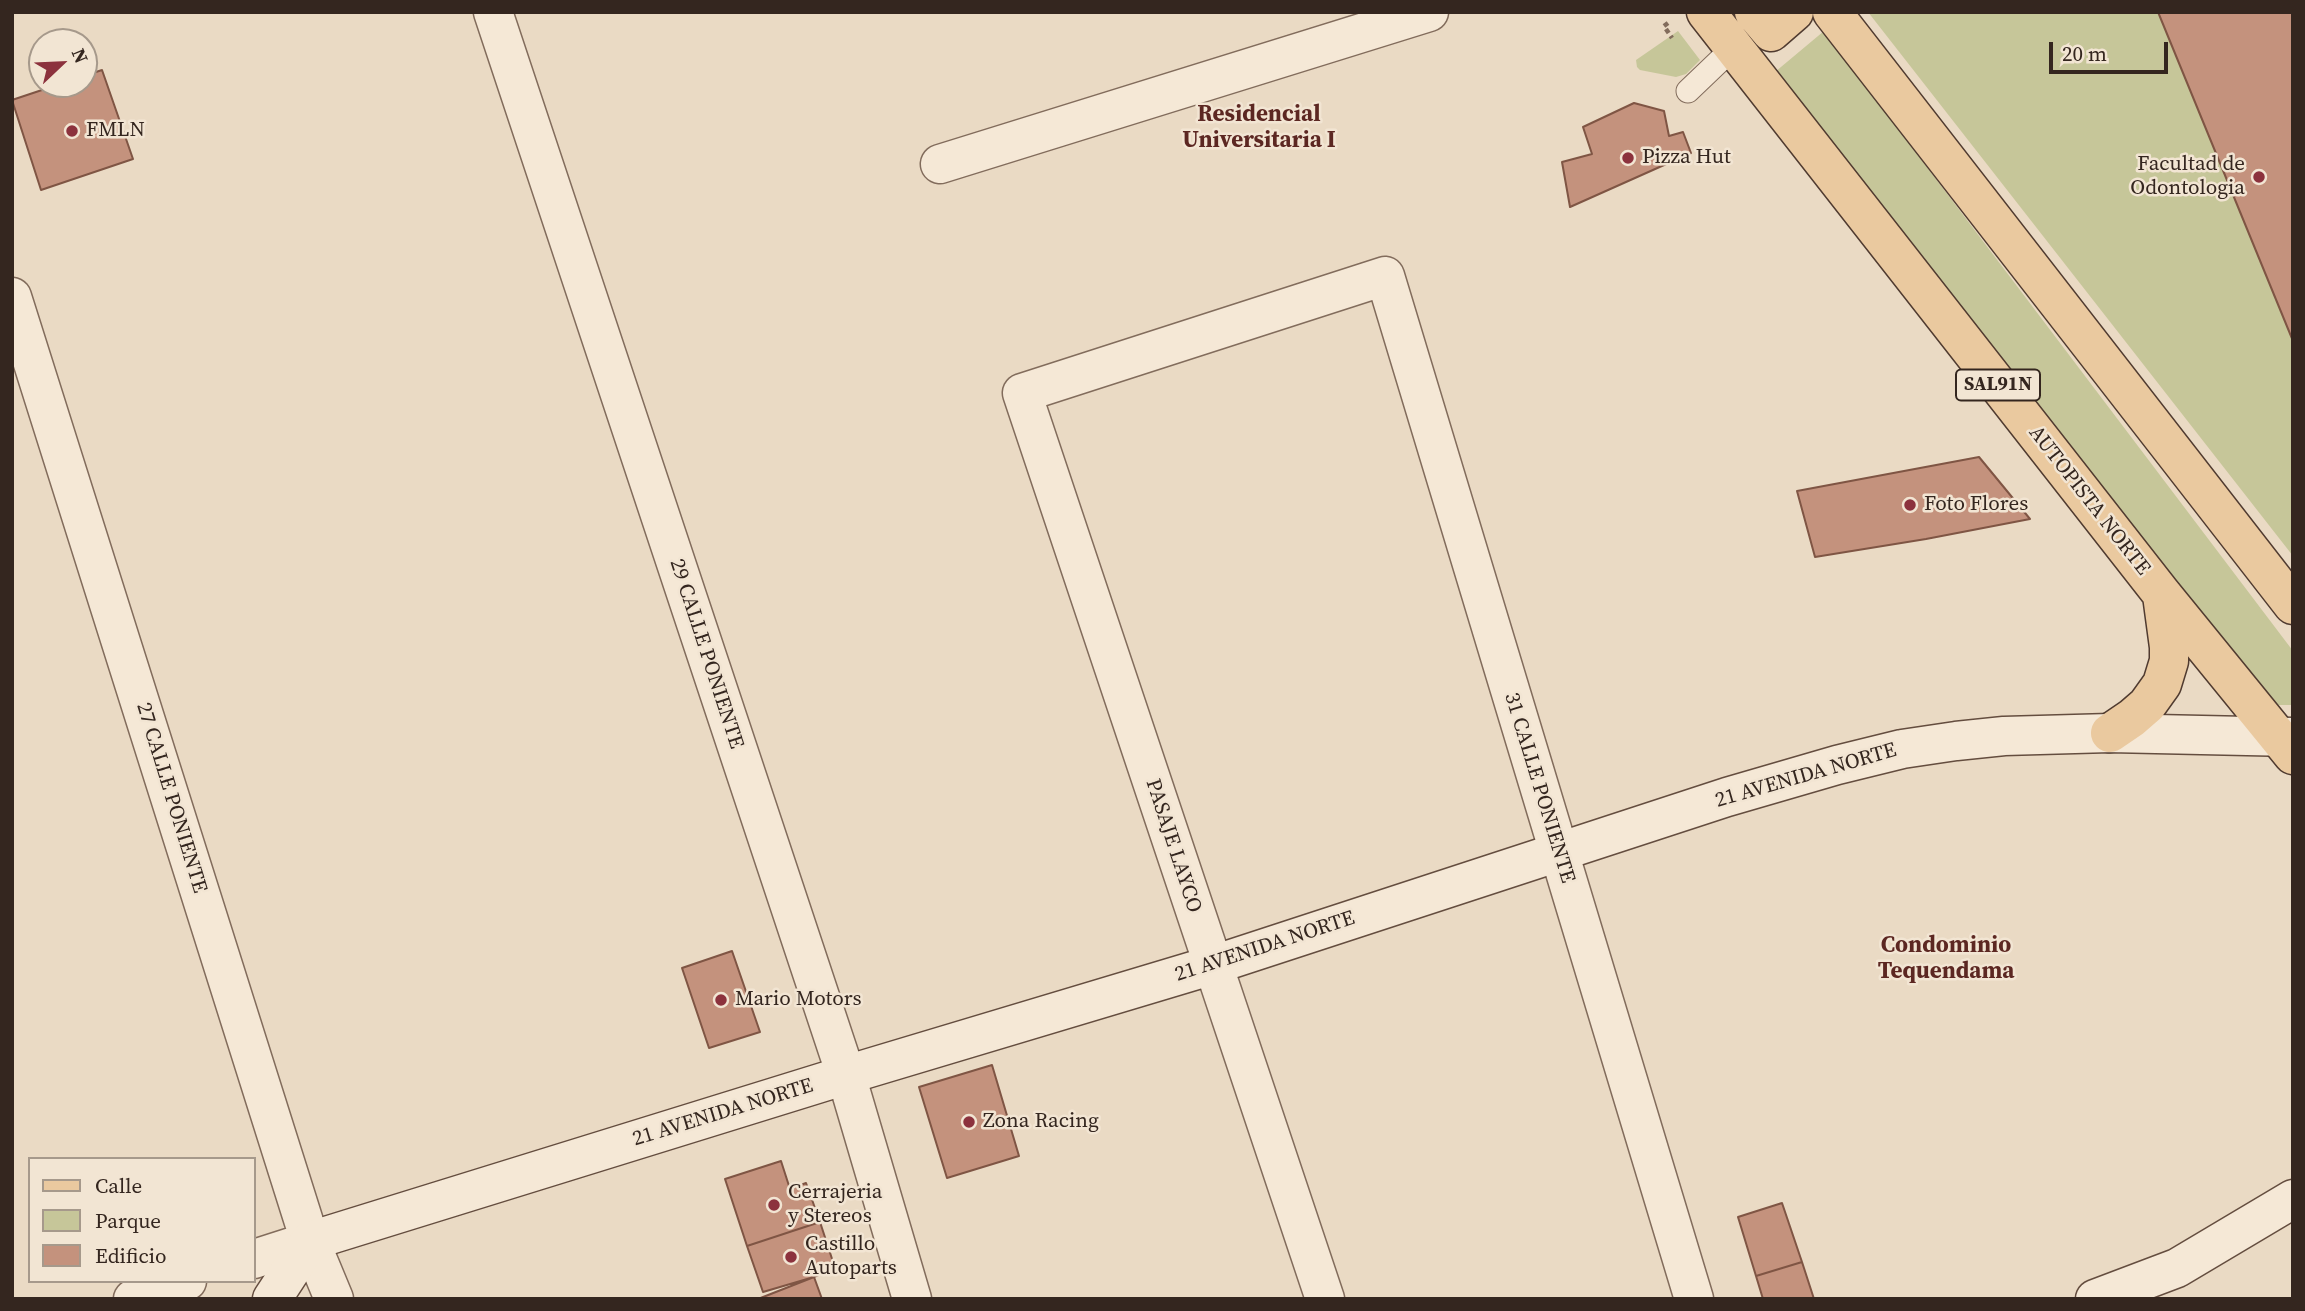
<!DOCTYPE html>
<style>
body{margin:0}
#map{position:relative;width:2305px;height:1311px;overflow:hidden;background:#eadac4;font-family:"Source Serif 4",serif}
canvas{display:block}
.frame{position:absolute;inset:0;border:14px solid #34261f;pointer-events:none}
.legend{position:absolute;left:28px;top:1157px;width:228px;height:126px;box-sizing:border-box;background:#f2e5d3;border:2px solid #a6998b;margin:0;padding:9px 12px;list-style:none;font-size:21px;color:#34261f}
.legend li{display:flex;align-items:center;gap:14px;height:35px}
.legend b{width:35px;border:2px solid #a6998b}
.north{position:absolute;left:28px;top:28px;width:70px;height:70px;box-sizing:border-box;background:#f2e5d3;border:2px solid #a6998b;border-radius:50%;rotate:67deg;font-size:19px;font-weight:700;line-height:28px;text-align:center;color:#34261f}
.north::after{content:'';display:block;margin:auto;width:24px;height:32px;background:#8c323d;clip-path:polygon(50% 0,100% 100%,50% 72%,0 100%)}
.scale{position:absolute;left:2049px;top:42px;width:119px;height:32px;box-sizing:border-box;border:4px solid #34261f;border-top:0;padding-left:9px;font-size:21px;line-height:24px;white-space:nowrap;color:#34261f;-webkit-text-stroke:5px #f2e5d3;paint-order:stroke}
</style>
<div id="map">
<canvas width="2305" height="1311"></canvas>
<div class="frame"></div>
<ul class="legend">
<li><b style="height:9px;background:#eac99f"></b>Calle</li>
<li><b style="height:19px;background:#c6c699"></b>Parque</li>
<li><b style="height:19px;background:#c4927d"></b>Edificio</li>
</ul>
<div class="north">N</div>
<div class="scale">20 m</div>
</div>
<script>
const context = document.querySelector('canvas').getContext('2d');
context.lineJoin = 'round';
function paint(path, color) {
  context.fillStyle = color;
  context.fill(path, 'evenodd');
}
function shape(rows) {
  const path = new Path2D();
  for (const r of rows) {
    path.moveTo(r[0], r[1]);
    for (let i = 2; i < r.length; i += 2) path.lineTo(r[i], r[i + 1]);
  }
  return path;
}
function strokePath(path, color, width, dash) {
  context.strokeStyle = color;
  context.lineWidth = width;
  context.lineCap = dash ? 'butt' : 'round';
  context.setLineDash(dash || []);
  context.stroke(path);
}
function drawText(font, color, halo, rows, align = 'center') {
  context.font = font + ' "Source Serif 4",serif';
  context.lineWidth = 5;
  context.setLineDash([]);
  context.textBaseline = 'middle';
  context.strokeStyle = halo;
  context.fillStyle = color;
  for (const [text, x, y, turn = 0] of rows) {
    context.save();
    context.translate(x, y);
    context.rotate((+turn || 0) * Math.PI / 180);
    context.textAlign = isNaN(turn) ? turn : align;
    if (halo) context.strokeText(text, 0, 0);
    context.fillText(text, 0, 0);
    context.restore();
  }
}
const green = shape([
 [1868,12,2293,12,2293,556],
 [1678,31,1700,60,1686,74,1676,77,1640,70,1637,67,1636,60],
 [1824,31,2293,651,2293,705,2268,705,1775,72]
]);
const building = shape([
 [2158,12,2293,12,2293,341,2158,12],
 [102,70,133,159,41,190,12,100,60,84,84,84,84,76,102,70],
 [1634,103,1664,111,1669,136,1683,132,1691,153,1570,207,1562,162,1592,154,1583,127,1634,103],
 [1979,457,2030,519,1926,539,1815,557,1797,491,1979,457],
 [732,951,760,1032,709,1048,682,968,732,951],
 [992,1065,1019,1156,947,1178,919,1087,992,1065],
 [781,1161,790,1189,806,1183,820,1222,747,1246,725,1179,781,1161],
 [1782,1203,1802,1262,1756,1276,1738,1217,1782,1203],
 [820,1222,835,1268,814,1277,763,1292,747,1246,820,1222],
 [1802,1262,1814,1299,1763,1299,1756,1276,1802,1262],
 [814,1277,822,1299,758,1299,814,1277]
]);
const path = shape([
 [1668,23,1664,26,1672,38]
]);
const service = shape([
 [1688,91,1734,47]
]);
const minor = shape([
 [940,164,1429,12],
 [12,297,310,1241,334,1299],
 [254,1259,310,1241],
 [133,1299,187,1281],
 [1325,1299,1022,393,1385,276,1694,1299]
]);
const tertiary = shape([
 [493,12,846,1075,912,1299]
]);
const secondary = shape([
 [272,1299,310,1241,846,1075,1213,965,1727,797,1837,765,1902,749,1956,741,2004,736,2110,733,2293,737],
 [2095,1299,2177,1268,2293,1199]
]);
const primary = shape([
 [1706,12,2161,593,2293,755],
 [1754,12,1771,32,1794,12],
 [1832,12,2293,605],
 [2110,733,2132,718,2147,705,2162,684,2169,661,2169,647,2162,595]
]);
const markers = [
 [72,131,7,"#8c323d"],
 [1628,158,7,"#8c323d"],
 [2259,177,7,"#8c323d"],
 [1910,505,7,"#8c323d"],
 [721,1000,7,"#8c323d"],
 [969,1122,7,"#8c323d"],
 [774,1205,7,"#8c323d"],
 [791,1257,7,"#8c323d"]
];
const shields = [
 [1998,385,84]
];
const shieldNames = [
 ["SAL91N",1998,385]
];
const poiNames = [
 ["FMLN",86,131],
 ["Pizza Hut",1642,158],
 ["Facultad de",2245,165,"right"],
 ["Odontologia",2245,189,"right"],
 ["Foto Flores",1924,505],
 ["Mario Motors",735,1000],
 ["Zona Racing",983,1122],
 ["Cerrajeria",788,1193],
 ["y Stereos",788,1217],
 ["Castillo",805,1245],
 ["Autoparts",805,1269]
];
const streetNames = [
 ["AUTOPISTA NORTE",2089,501,52],
 ["29 CALLE PONIENTE",706,654,72],
 ["21 AVENIDA NORTE",1806,776,-16],
 ["31 CALLE PONIENTE",1539,788,73],
 ["27 CALLE PONIENTE",171,798,73],
 ["PASAJE LAYCO",1173,846,72],
 ["21 AVENIDA NORTE",1265,947,-18],
 ["21 AVENIDA NORTE",723,1113,-17]
];
const neighbourhoodNames = [
 ["Residencial",1259,115],
 ["Universitaria I",1259,141],
 ["Condominio",1946,946],
 ["Tequendama",1946,972]
];
paint(green, '#c6c699');
paint(building, '#c4927d');
strokePath(building, '#7f5544', 2);
strokePath(service, '#826c5c', 25);
strokePath(minor, '#826c5c', 41);
strokePath(tertiary, '#826c5c', 41);
strokePath(secondary, '#644d3f', 41);
strokePath(primary, '#503b30', 41);
strokePath(path, '#826c5c', 4.5, [5, 3.5]);
strokePath(service, '#f5e8d6', 23);
strokePath(minor, '#f5e8d6', 38);
strokePath(tertiary, '#f5e8d6', 38);
strokePath(secondary, '#f5e8d6', 38);
strokePath(primary, '#eac99f', 38);
for (const [x, y, r, color] of markers) {
  const dot = new Path2D();
  dot.arc(x, y, r, 0, 2 * Math.PI);
  context.fillStyle = color;
  context.fill(dot);
  strokePath(dot, '#f2e5d3', 2.5);
}
for (const [x, y, w] of shields) {
  const box = new Path2D();
  box.roundRect(x - w / 2, y - 15.5, w, 31, 5);
  context.fillStyle = '#f2e5d3';
  context.fill(box);
  strokePath(box, '#34261f', 2);
}
drawText('bold 19px', '#34261f', null, shieldNames);
drawText('21px', '#34261f', '#f2e5d3', poiNames, 'left');
drawText('21px', '#34261f', '#f2e5d3', streetNames);
drawText('bold 23px', '#5c2722', '#f2e5d3', neighbourhoodNames);
</script>
